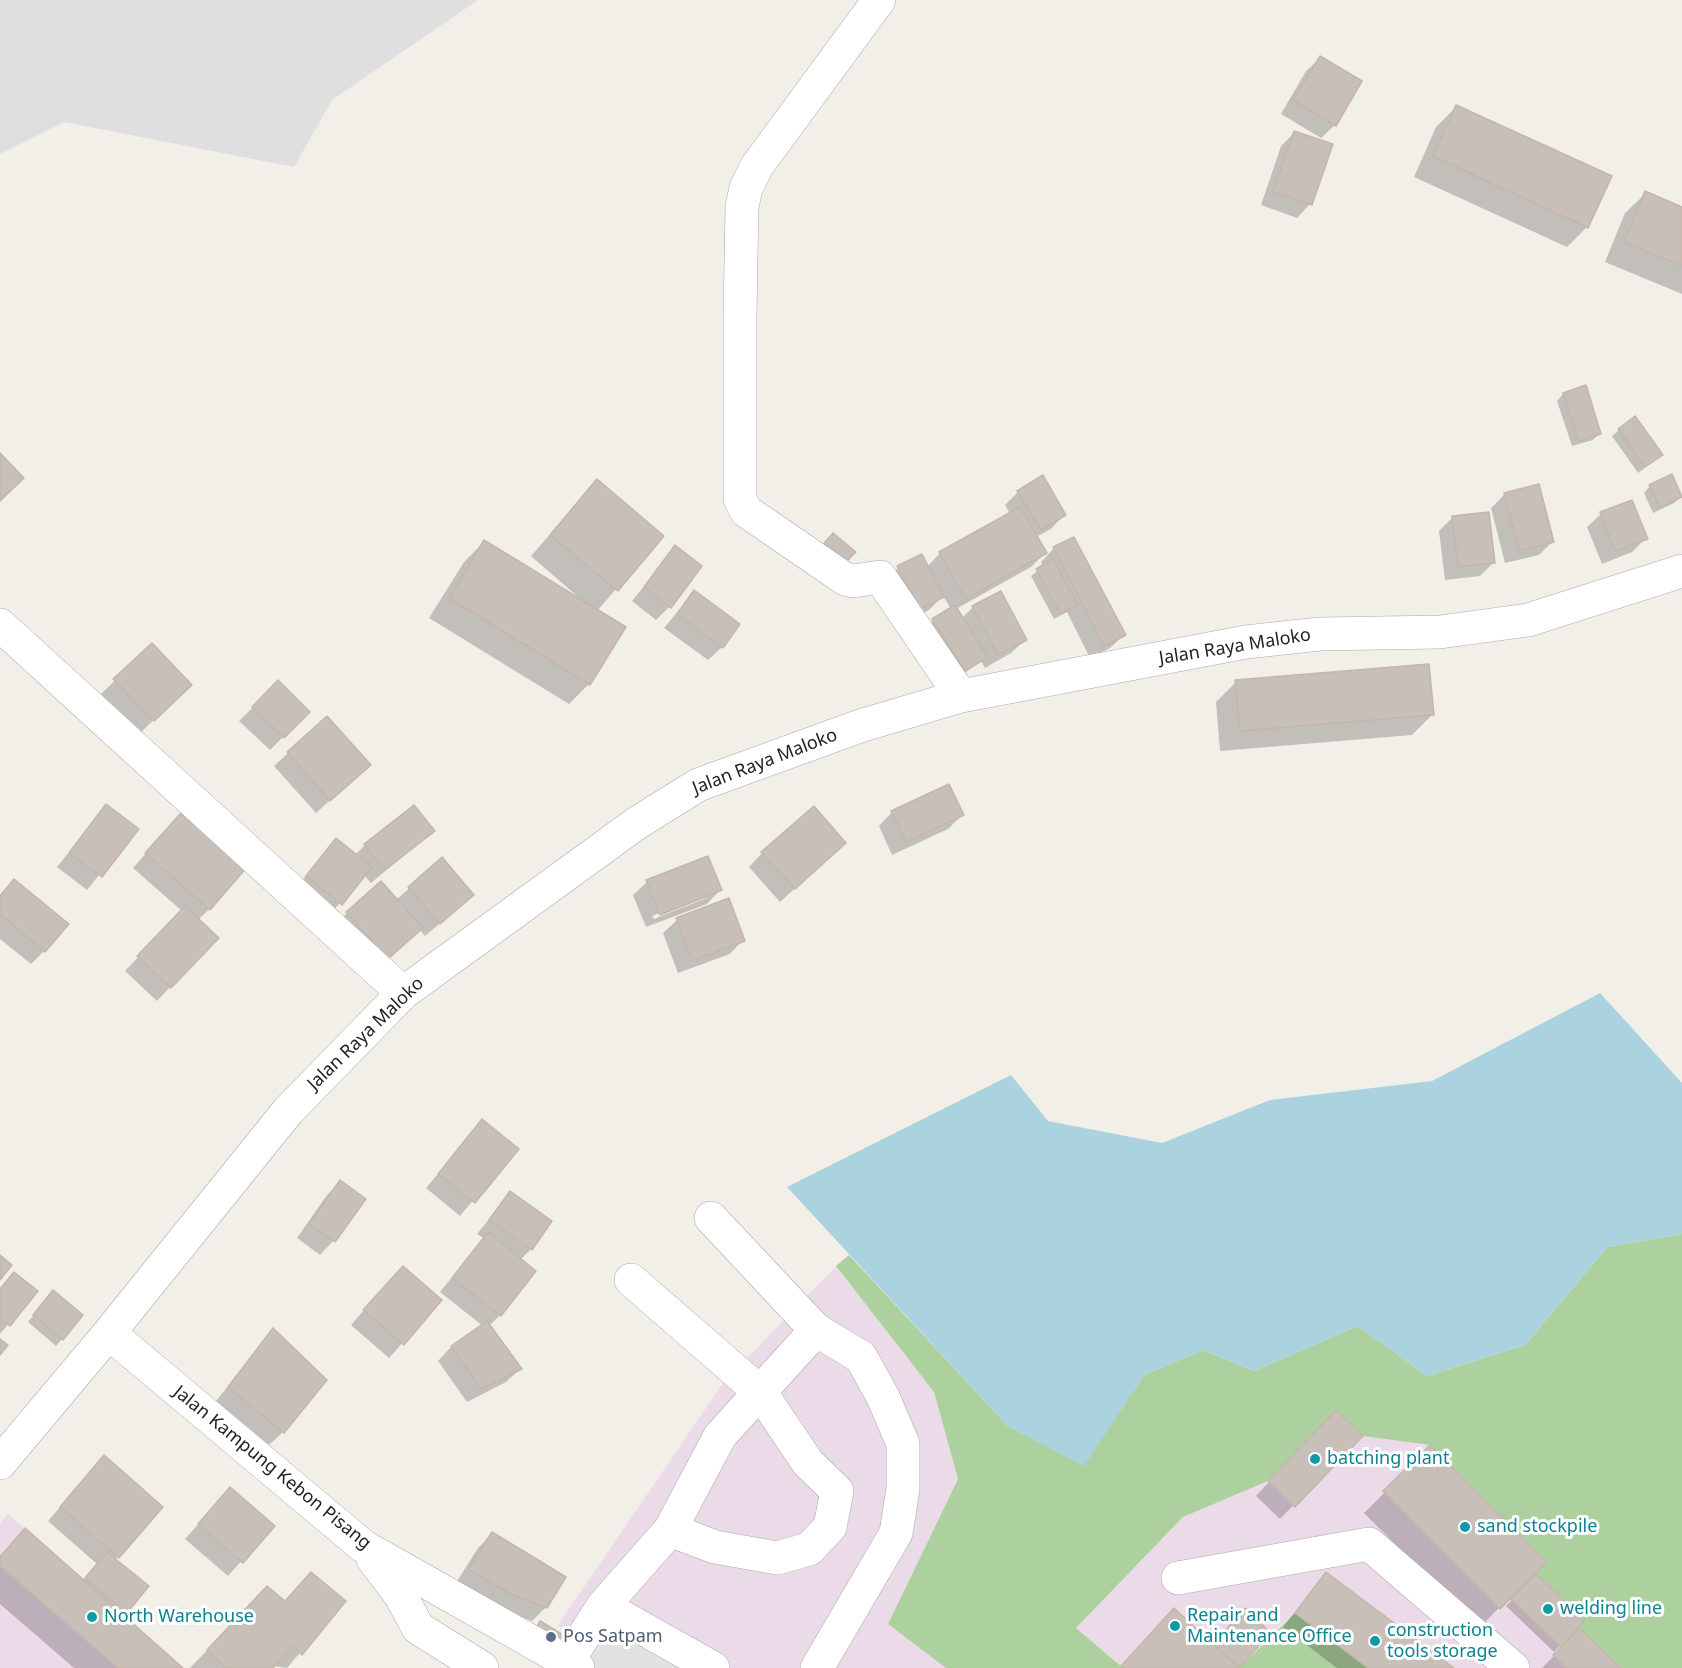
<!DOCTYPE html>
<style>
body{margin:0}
canvas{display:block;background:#f2efe9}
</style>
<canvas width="1682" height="1668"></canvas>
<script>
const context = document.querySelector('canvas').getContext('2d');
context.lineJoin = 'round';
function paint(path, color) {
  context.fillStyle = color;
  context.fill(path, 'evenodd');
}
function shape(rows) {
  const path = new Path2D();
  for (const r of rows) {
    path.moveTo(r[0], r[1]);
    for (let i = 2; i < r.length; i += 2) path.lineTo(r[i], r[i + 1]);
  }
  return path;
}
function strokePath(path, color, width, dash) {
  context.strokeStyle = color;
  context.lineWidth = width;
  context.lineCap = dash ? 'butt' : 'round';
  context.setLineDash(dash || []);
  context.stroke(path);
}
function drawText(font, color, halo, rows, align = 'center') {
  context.font = font + ' "Noto Sans",sans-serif';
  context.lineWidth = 6;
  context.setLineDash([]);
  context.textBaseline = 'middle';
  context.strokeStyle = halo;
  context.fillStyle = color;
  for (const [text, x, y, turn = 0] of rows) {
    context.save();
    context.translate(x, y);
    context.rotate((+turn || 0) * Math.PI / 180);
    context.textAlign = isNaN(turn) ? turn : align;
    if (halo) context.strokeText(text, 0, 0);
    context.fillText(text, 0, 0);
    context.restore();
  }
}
const residential = shape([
 [0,0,478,0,332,100,294,167,64,122,0,154]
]);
const industrial = shape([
 [836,1266,934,1392,958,1479,888,1624,949,1668,588,1668,558,1625,723,1383],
 [1336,1410,1363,1436,1430,1445,1547,1562,1536,1574,1585,1620,1579,1628,1621,1668,1368,1668,1295,1613,1271,1633,1239,1668,1123,1668,1076,1628,1183,1517,1268,1481],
 [8,1514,183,1668,0,1668,0,1523]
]);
const forest = shape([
 [1682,1234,1682,1668,1621,1668,1579,1628,1585,1620,1536,1574,1546,1562,1430,1445,1363,1436,1336,1410,1268,1481,1183,1517,1076,1628,1123,1668,946,1668,888,1624,958,1479,934,1392,836,1266,849,1255,1008,1426,1084,1465,1144,1375,1203,1350,1254,1371,1358,1326,1427,1376,1525,1345,1607,1247],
 [1295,1613,1368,1668,1239,1668]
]);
const parking = shape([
 [603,1606,713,1668,578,1668]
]);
const water = shape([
 [1600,993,1682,1083,1682,1234,1607,1247,1525,1345,1427,1376,1358,1326,1254,1371,1203,1350,1144,1375,1084,1466,1008,1426,787,1187,1011,1075,1048,1121,1162,1143,1270,1100,1432,1081]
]);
const shadow = shape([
 [1320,58,1335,125,1321,138,1281,114,1306,71],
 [1457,106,1587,227,1567,247,1414,177,1436,127],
 [1295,132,1310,204,1297,218,1261,205,1281,146],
 [1646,193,1682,208,1682,294,1605,262,1625,213],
 [1585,387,1599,433,1593,440,1572,446,1557,401,1563,394],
 [1619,430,1661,455,1638,473,1612,436],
 [597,481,662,536,597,611,589,684,569,704,429,618,464,562,484,542,585,603,531,556],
 [1538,486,1553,541,1539,555,1505,563,1491,508,1504,495],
 [1650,486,1681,496,1674,503,1653,513,1644,493],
 [1018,492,1064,515,1051,529,1036,537,1045,553,1031,567,956,609,962,618,973,607,1025,640,1011,653,985,668,981,661,951,683,920,634,933,620,951,609,943,596,929,610,906,622,884,581,898,568,927,567,940,553,1010,514,1005,505],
 [1601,514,1646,538,1632,552,1602,564,1587,527],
 [1453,517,1493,563,1480,576,1445,580,1439,531],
 [676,547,669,607,656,620,632,601],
 [1054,548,1124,635,1110,648,1090,658,1067,612,1054,619,1031,576,1043,567,1041,562],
 [694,592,722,647,708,660,664,628],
 [152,645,190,685,139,734,101,694],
 [1236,682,1433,714,1412,735,1220,751,1216,702],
 [278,683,308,712,270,750,239,721],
 [288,753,369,765,316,813,274,766],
 [106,806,136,829,87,890,57,867],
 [892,812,962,815,948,829,892,855,879,826],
 [169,827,209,909,198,920,217,938,157,1001,125,971,182,911,133,868],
 [433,831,371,883,364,875,327,918,293,891,336,840,355,855,365,845],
 [762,853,831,856,780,902,749,867],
 [442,859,458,908,425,936,420,930,374,971,334,926,347,913,396,900],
 [14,881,44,951,31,964,0,939,0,895],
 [647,882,720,890,707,904,646,927,633,895],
 [706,895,706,898,654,919,652,916],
 [677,920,743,940,730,954,678,973,663,933],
 [482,1121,516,1149,460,1216,426,1188],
 [340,1182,364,1199,333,1241,320,1255,297,1238,327,1195],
 [510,1193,531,1249,520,1260,500,1315,489,1326,520,1369,506,1382,467,1402,438,1361,451,1347,483,1326,440,1292,484,1238,477,1234],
 [14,1274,36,1291,0,1334,0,1288],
 [389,1281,440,1301,389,1358,351,1325],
 [47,1299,62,1339,56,1346,28,1322],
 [273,1330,283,1432,269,1445,216,1401],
 [1322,1425,1361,1436,1280,1519,1256,1496],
 [1430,1447,1545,1562,1479,1628,1364,1513],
 [91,1471,118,1557,114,1560,147,1587,122,1616,180,1668,74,1668,0,1604,0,1556,25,1530,82,1581,97,1564,48,1521],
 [230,1489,273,1526,228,1576,185,1539],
 [492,1534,546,1607,532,1621,496,1607,456,1583,478,1548],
 [1326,1574,1452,1668,1337,1668,1283,1627],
 [1536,1576,1560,1645,1554,1652,1506,1606],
 [344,1601,287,1668,273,1666,271,1668,190,1668,247,1609,284,1602],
 [1579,1630,1619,1668,1542,1668]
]);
const building = shape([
 [1320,56,1362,81,1336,126,1293,100,1320,56],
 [1456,105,1612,176,1588,228,1433,156,1456,105],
 [1294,131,1333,144,1312,205,1273,192,1294,131],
 [1645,191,1682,207,1682,266,1624,242,1645,191],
 [1586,385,1601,434,1579,441,1563,393,1586,385],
 [1635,416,1663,455,1645,467,1618,429,1635,416],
 [0,453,24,478,0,501,0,453],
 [1672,474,1682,497,1660,508,1649,485,1672,474],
 [1043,475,1066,515,1041,530,1017,491,1043,475],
 [597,479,664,536,618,591,550,535,597,479],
 [1539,484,1554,542,1519,551,1504,493,1539,484],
 [1632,500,1648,539,1615,551,1600,512,1632,500],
 [1020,507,1047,553,966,599,939,552,1020,507],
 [1489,512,1495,563,1458,567,1452,516,1489,512],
 [833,533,856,552,840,568,819,549,833,533],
 [1074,537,1126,635,1104,646,1053,547,1074,537],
 [484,540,626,627,590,685,449,598,484,540],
 [675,545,702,566,671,608,644,587,675,545],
 [922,554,944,597,920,609,897,566,922,554],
 [1053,559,1078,605,1061,614,1036,569,1053,559],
 [694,590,740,624,723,648,677,614,694,590],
 [1001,591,1027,640,998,655,972,606,1001,591],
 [955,605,988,657,965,671,932,619,955,605],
 [152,643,192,685,154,721,113,679,152,643],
 [1429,664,1434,715,1240,731,1235,680,1429,664],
 [278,680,310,712,284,738,252,707,278,680],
 [327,716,371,765,330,801,287,752,327,716],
 [949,784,964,815,906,842,891,811,949,784],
 [106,804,139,829,102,877,69,853,106,804],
 [414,805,435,831,385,870,364,844,414,805],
 [814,806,846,843,795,889,761,852,814,806],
 [182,812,247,867,210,910,145,853,182,812],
 [336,838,372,867,342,905,306,876,336,838],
 [708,856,722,890,660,915,646,880,708,856],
 [442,857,474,895,440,924,408,887,442,857],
 [14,879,69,924,45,952,0,914,0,896,14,879],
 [381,881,423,928,388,959,346,912,381,881],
 [729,898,745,941,692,961,676,918,729,898],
 [185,906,219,938,171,988,137,956,185,906],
 [482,1119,519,1149,475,1203,438,1174,482,1119],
 [340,1180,366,1199,335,1242,309,1224,340,1180],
 [510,1191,552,1221,532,1250,489,1220,510,1191],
 [488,1232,536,1271,501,1316,452,1278,488,1232],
 [0,1255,12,1265,0,1280,0,1255],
 [403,1266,442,1300,404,1345,363,1310,403,1266],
 [14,1272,38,1291,10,1326,0,1318,0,1289,14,1272],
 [53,1290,83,1315,63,1340,33,1315,53,1290],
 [487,1321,522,1369,481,1389,451,1346,487,1321],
 [273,1328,327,1380,284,1433,228,1387,273,1328],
 [0,1339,8,1345,0,1355,0,1339],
 [1336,1410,1363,1436,1295,1507,1268,1481,1336,1410],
 [1430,1445,1547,1562,1500,1609,1383,1491,1430,1445],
 [104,1455,163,1507,119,1558,60,1507,104,1455],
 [230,1487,275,1526,243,1563,198,1524,230,1487],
 [25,1528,183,1668,118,1668,0,1566,0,1557,25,1528],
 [492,1532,566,1577,547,1608,510,1594,468,1569,492,1532],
 [107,1552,149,1586,127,1613,85,1578,107,1552],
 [311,1572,346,1601,302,1655,293,1645,273,1668,226,1668,207,1650,267,1586,285,1601,311,1572],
 [1326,1572,1454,1668,1368,1668,1295,1613,1326,1572],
 [1536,1574,1585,1620,1561,1647,1511,1599,1536,1574],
 [1174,1608,1239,1668,1123,1668,1121,1666,1174,1608],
 [1245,1608,1271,1633,1239,1668,1213,1644,1245,1608],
 [540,1621,570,1639,560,1653,532,1635,540,1621],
 [1579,1628,1621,1668,1566,1668,1553,1655,1579,1628]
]);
const minor = shape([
 [879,0,757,166,746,188,742,207,740,315,740,499,746,511,845,579,853,581,880,577,961,696],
 [0,625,403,993],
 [711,1218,816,1330,861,1357,883,1397,903,1444,903,1489,896,1533,817,1668],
 [631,1280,761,1393,808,1463,837,1491,830,1527,809,1549,777,1558,715,1547,670,1530],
 [109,1333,363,1546,578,1668],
 [0,1463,109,1333,288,1111,403,993,637,823,698,785,860,726,961,696,1246,642,1320,634,1440,632,1528,620,1682,571],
 [373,1559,401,1596,418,1628,482,1668],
 [1178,1578,1369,1544,1513,1668],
 [603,1606,713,1668],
 [567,1662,603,1606,670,1530,720,1436,816,1330]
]);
const markers = [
 [1315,1459,6,"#0f9aa8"],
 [1465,1527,6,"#0f9aa8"],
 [1548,1609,6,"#0f9aa8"],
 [92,1617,6,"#0f9aa8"],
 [1175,1626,6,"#0f9aa8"],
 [551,1637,6,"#5c6f8a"],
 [1375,1641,6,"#0f9aa8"]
];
const streetNames = [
 ["Jalan Raya Maloko",1235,647,-9],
 ["Jalan Raya Maloko",765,762,-21],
 ["Jalan Raya Maloko",366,1034,-44],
 ["Jalan Kampung Kebon Pisang",272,1468,39]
];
const cultureNames = [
 ["batching plant",1327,1459],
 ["sand stockpile",1477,1527],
 ["welding line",1560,1609],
 ["Repair and",1187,1616],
 ["Maintenance Office",1187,1637],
 ["North Warehouse",104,1617],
 ["construction",1387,1631],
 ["tools storage",1387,1652]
];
const serviceNames = [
 ["Pos Satpam",563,1637]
];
paint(residential, '#e0dfdf');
paint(industrial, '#ebdbe8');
paint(forest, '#add19e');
paint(parking, '#e2e2e2');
paint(water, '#aad3df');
paint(shadow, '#0003');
paint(building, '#c7bfb8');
strokePath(building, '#c4b6ab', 1.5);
strokePath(minor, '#a9a9a9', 34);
strokePath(minor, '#fff', 33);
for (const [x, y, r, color] of markers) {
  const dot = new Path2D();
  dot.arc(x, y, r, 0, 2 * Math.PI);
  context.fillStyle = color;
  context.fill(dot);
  strokePath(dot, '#fff', 2);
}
drawText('18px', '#222', '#fff', streetNames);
drawText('18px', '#0d838f', '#fff', cultureNames, 'left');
drawText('18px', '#4e5e75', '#fff', serviceNames, 'left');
</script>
